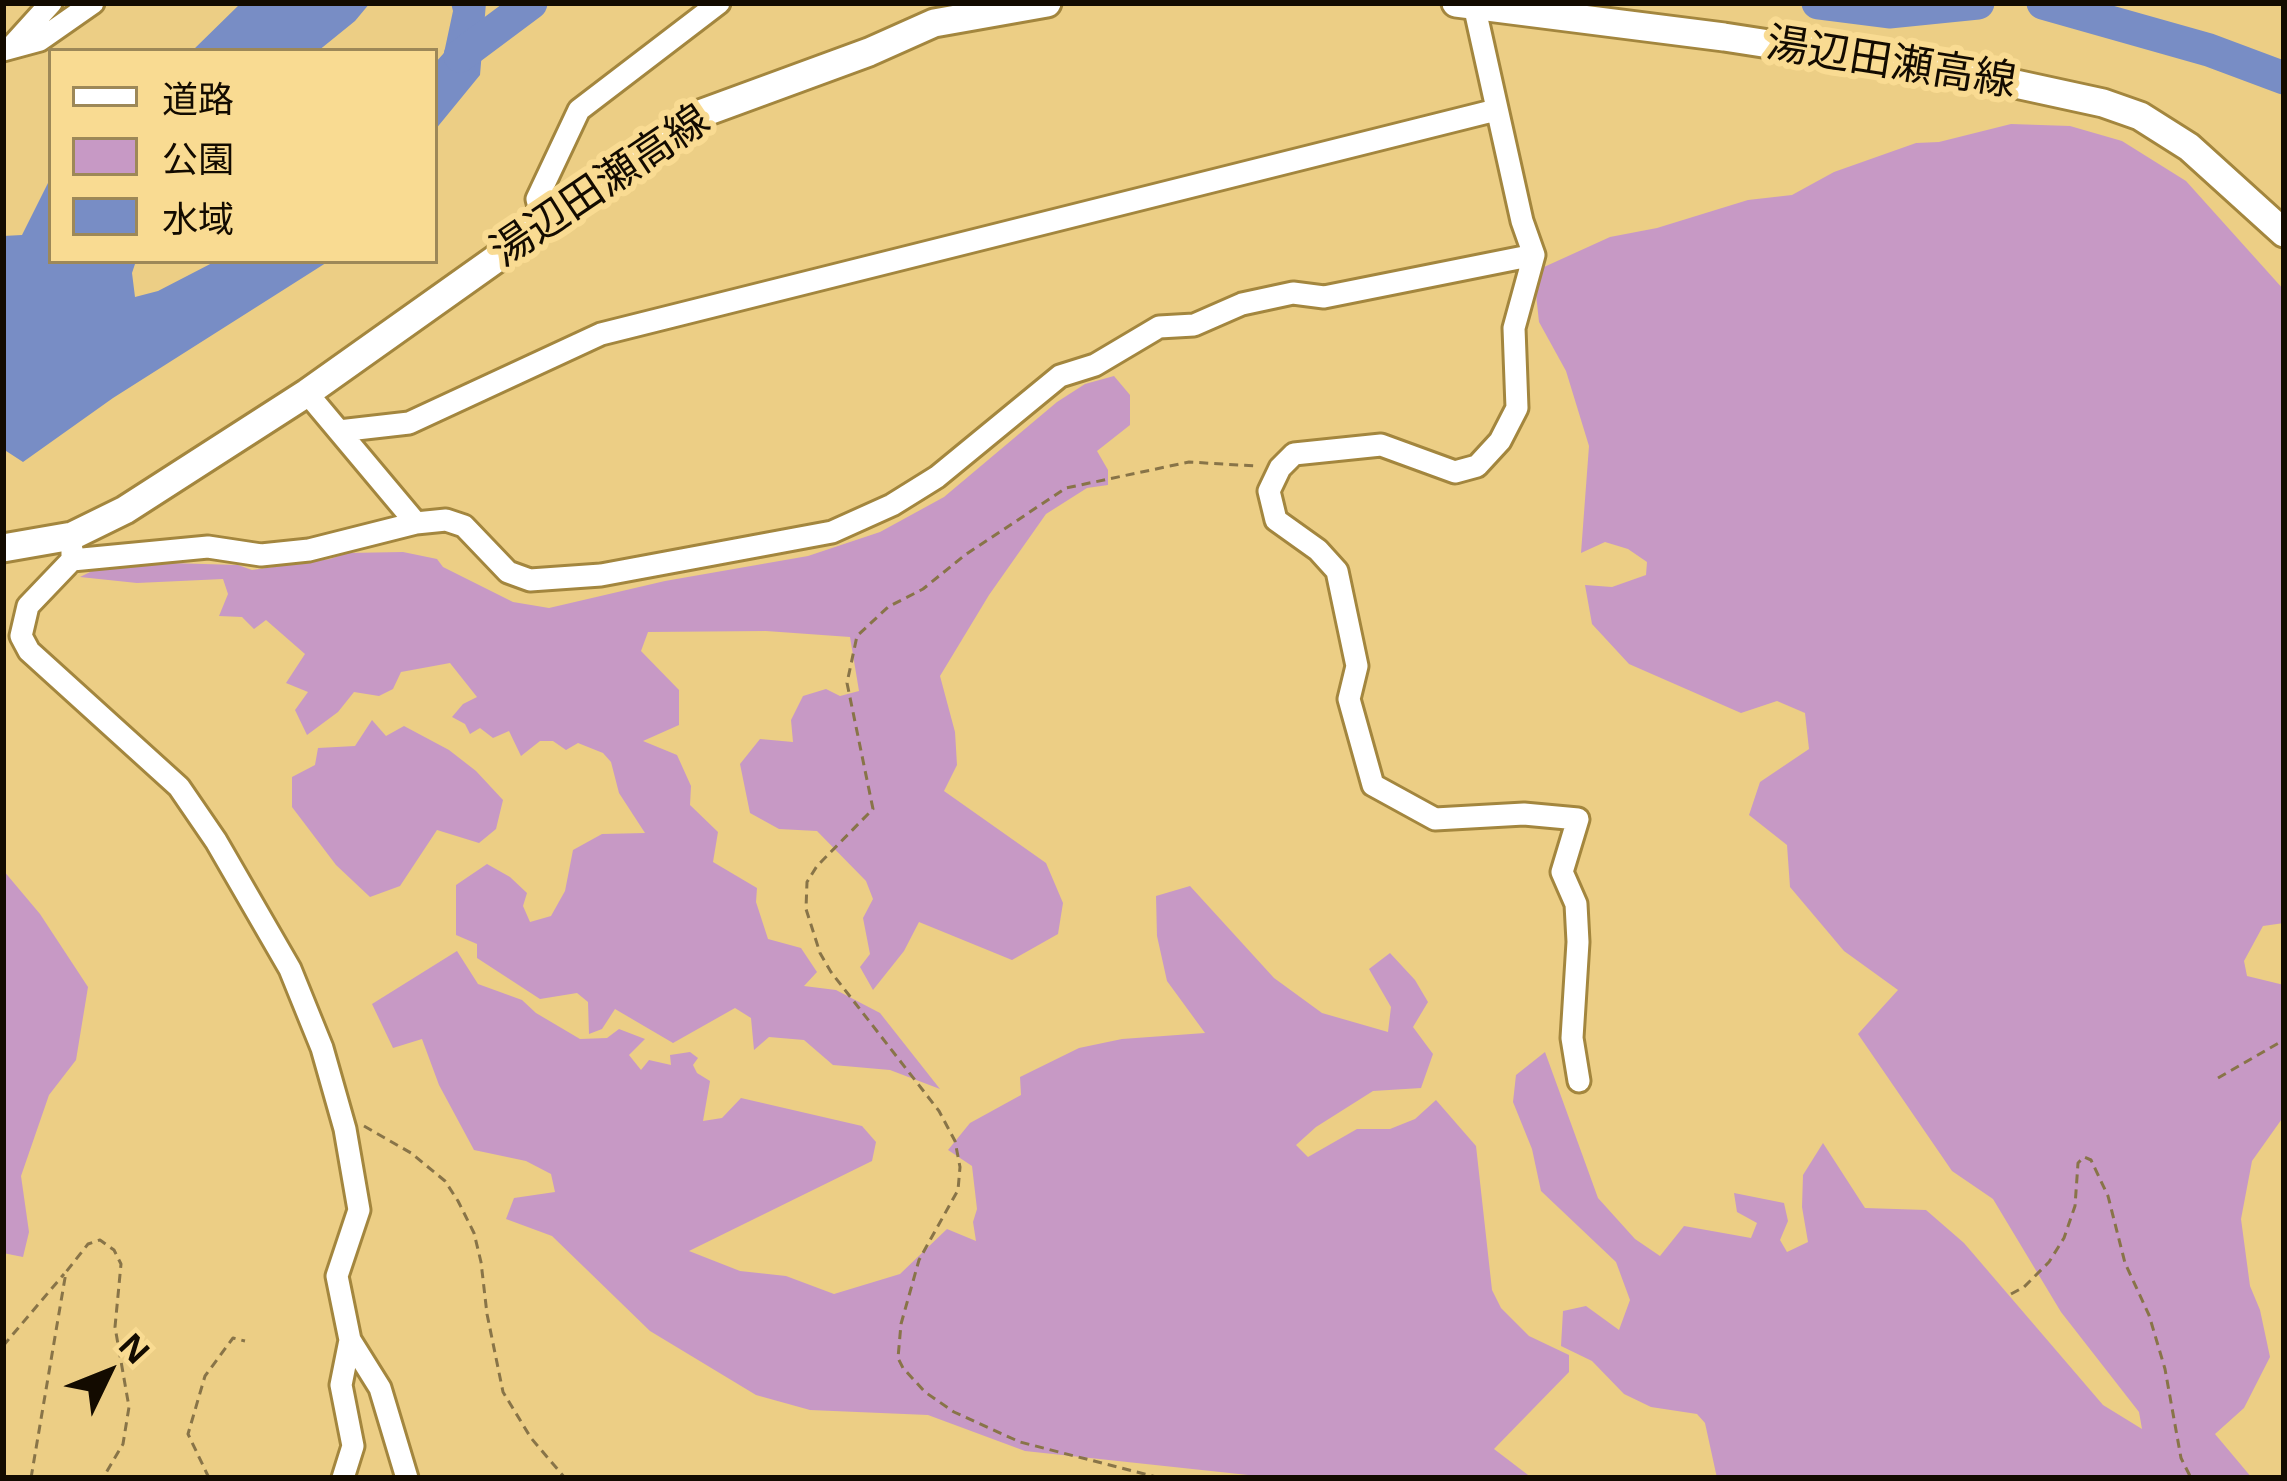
<!DOCTYPE html>
<meta charset="utf-8">
<style>
body{margin:0}
#map{position:relative;width:2287px;height:1481px;overflow:hidden;background:#ecce85;font-family:"Noto Sans","Noto Sans JP",sans-serif}
canvas{display:block}
.frame{position:absolute;inset:0;border:6px solid #130b00;pointer-events:none}
.legend{position:absolute;left:48px;top:48px;width:390px;height:216px;box-sizing:border-box;background:#f9db92;border:3px solid #9d8858;margin:0;padding:15px 21px;list-style:none;font-size:36px;color:#130b00}
.legend li{display:flex;align-items:center;gap:24px;height:60px}
.legend b{width:60px;border:3px solid #9d8858}
.north{position:absolute;left:48px;top:1313px;width:120px;height:120px;-webkit-text-stroke:9px #f9db92;paint-order:stroke;rotate:47deg;font-size:33px;font-weight:700;line-height:48px;text-align:center;color:#130b00}
.north::after{content:'';display:block;margin:auto;width:42px;height:54px;background:#130b00;clip-path:polygon(50% 0,100% 100%,50% 72%,0 100%)}
</style>
<div id="map">
<canvas width="2287" height="1481"></canvas>
<div class="frame"></div>
<ul class="legend">
<li><b style="height:15px;background:#fff"></b>道路</li>
<li><b style="height:33px;background:#c799c5"></b>公園</li>
<li><b style="height:33px;background:#788dc5"></b>水域</li>
</ul>
<div class="north">N</div>
</div>
<script>
const context = document.querySelector('canvas').getContext('2d');
context.lineJoin = 'round';
function paint(path, color) {
  context.fillStyle = color;
  context.fill(path, 'evenodd');
}
function shape(rows) {
  const path = new Path2D();
  for (const r of rows) {
    path.moveTo(r[0], r[1]);
    for (let i = 2; i < r.length; i += 2) path.lineTo(r[i], r[i + 1]);
  }
  return path;
}
function strokePath(path, color, width, dash) {
  context.strokeStyle = color;
  context.lineWidth = width;
  context.lineCap = dash ? 'butt' : 'round';
  context.setLineDash(dash || []);
  context.stroke(path);
}
function drawText(font, color, halo, rows, align = 'center') {
  context.font = font + ' "Noto Sans","Noto Sans JP",sans-serif';
  context.lineWidth = 12;
  context.setLineDash([]);
  context.textBaseline = 'middle';
  context.strokeStyle = halo;
  context.fillStyle = color;
  for (const [text, x, y, turn = 0] of rows) {
    context.save();
    context.translate(x, y);
    context.rotate((+turn || 0) * Math.PI / 180);
    context.textAlign = isNaN(turn) ? turn : align;
    if (halo) context.strokeText(text, 0, 0);
    context.fillText(text, 0, 0);
    context.restore();
  }
}
const green = shape([
 [2011,124,2070,126,2122,141,2186,181,2284,290,2284,923,2263,926,2244,961,2247,976,2284,985,2284,1116,2252,1161,2241,1219,2250,1286,2260,1310,2270,1357,2244,1408,2215,1434,2252,1478,1717,1478,1705,1423,1697,1414,1651,1407,1624,1394,1592,1361,1561,1346,1563,1311,1586,1306,1619,1330,1630,1300,1616,1262,1541,1191,1532,1149,1513,1102,1516,1075,1545,1052,1598,1198,1635,1239,1660,1256,1684,1226,1751,1238,1757,1223,1737,1212,1734,1193,1784,1203,1788,1221,1780,1240,1787,1252,1808,1242,1802,1207,1803,1175,1823,1143,1865,1208,1926,1210,1964,1243,2103,1405,2142,1429,2139,1412,2061,1312,1993,1199,1952,1171,1858,1034,1898,990,1844,951,1790,887,1787,845,1749,815,1760,782,1809,749,1805,713,1777,701,1741,713,1629,664,1592,624,1585,585,1612,587,1646,575,1647,562,1628,549,1605,542,1581,553,1589,446,1566,371,1539,322,1535,285,1544,267,1610,237,1657,228,1748,200,1792,195,1834,172,1916,143,1939,142],
 [1114,376,1130,395,1130,425,1097,451,1108,470,1108,485,1087,488,1046,514,989,595,940,676,955,732,957,765,944,791,1046,863,1063,903,1058,934,1012,960,919,922,904,951,873,990,860,967,870,954,863,918,873,899,866,881,817,831,779,829,750,813,740,764,760,739,793,742,791,720,803,696,826,689,840,696,859,691,850,637,766,631,648,632,641,651,679,690,679,725,643,741,677,755,691,786,690,805,718,832,713,862,757,888,756,902,768,939,801,948,817,972,804,986,836,990,880,1013,940,1089,890,1070,833,1065,804,1040,769,1037,754,1050,751,1018,735,1008,673,1043,615,1009,602,1029,589,1034,588,1002,577,993,540,999,477,958,477,944,456,935,456,885,487,864,510,877,527,893,523,906,530,922,551,916,565,891,573,850,602,834,645,833,619,793,611,762,603,753,578,743,566,750,553,741,540,741,521,756,509,731,493,738,480,728,470,734,465,724,452,717,463,704,477,697,450,663,401,672,393,689,379,696,354,692,338,712,307,735,295,710,308,692,286,683,305,654,266,620,254,629,242,617,219,616,228,594,223,579,137,583,80,577,94,570,135,562,238,565,252,570,330,559,347,553,403,552,437,559,443,567,513,602,549,608,665,581,808,556,880,532,944,497,1057,402,1085,384],
 [372,720,386,736,404,726,449,750,476,771,503,800,496,829,479,843,437,830,400,886,370,897,336,865,292,807,292,777,315,765,318,748,355,746],
 [3,870,40,914,88,987,76,1060,49,1095,21,1176,29,1232,23,1257,3,1253],
 [1190,886,1274,978,1322,1013,1388,1032,1391,1007,1369,969,1390,953,1415,980,1428,1002,1413,1027,1433,1054,1421,1088,1373,1091,1316,1127,1296,1145,1308,1157,1357,1129,1390,1129,1415,1119,1436,1100,1476,1146,1492,1290,1501,1308,1529,1336,1569,1355,1569,1372,1494,1449,1532,1478,1276,1478,1025,1451,928,1415,810,1410,756,1395,650,1331,552,1236,506,1219,514,1198,555,1192,551,1174,526,1161,474,1150,439,1085,422,1039,393,1048,372,1004,457,951,478,984,522,1000,536,1013,580,1039,607,1038,619,1029,645,1039,629,1055,641,1070,649,1060,671,1065,670,1055,690,1052,698,1058,693,1065,697,1073,710,1081,703,1121,722,1118,741,1098,862,1126,876,1142,872,1161,689,1251,740,1271,786,1276,834,1294,900,1274,947,1229,976,1241,973,1222,977,1209,972,1166,948,1150,970,1123,1021,1095,1020,1077,1079,1048,1122,1039,1205,1033,1167,981,1157,936,1156,896]
]);
const water = shape([
 [241,3,370,3,355,21,318,51,192,51],
 [451,3,486,3,480,75,435,130,435,63,444,53,453,11],
 [51,177,51,261,136,261,132,273,135,297,158,291,216,261,329,261,113,398,23,462,3,449,3,236,22,235]
]);
const river = shape([
 [1818,3,1889,12,1978,3],
 [2043,3,2209,50,2284,78],
 [460,56,531,3]
]);
const path = shape([
 [2218,1078,2284,1040],
 [364,1126,411,1153,445,1181,458,1201,474,1233,481,1262,487,1314,503,1392,531,1438,565,1478],
 [2011,1294,2024,1287,2049,1262,2064,1238,2075,1206,2078,1163,2084,1157,2091,1160,2108,1196,2125,1263,2149,1315,2165,1369,2181,1458,2191,1478],
 [3,1346,64,1274],
 [31,1478,66,1272,88,1244,100,1240,114,1250,121,1264,115,1327,129,1407,123,1444,103,1478],
 [209,1478,188,1434,205,1376,233,1338,245,1341],
 [1160,1478,1020,1442,954,1412,925,1392,903,1368,898,1358,901,1324,919,1260,958,1190,960,1167,955,1141,939,1111,831,972,820,953,806,909,807,882,817,866,873,809,847,683,857,636,888,607,923,589,965,555,1066,488,1189,462,1256,466]
]);
const minor = shape([
 [1474,5,1522,221,1534,255,1514,328,1517,408,1500,441,1477,466,1455,472,1381,445,1294,454,1280,468,1269,491,1276,520,1318,550,1337,571,1357,666,1349,699,1373,785,1435,819,1524,814,1578,819,1562,872,1576,904,1578,942,1572,1038,1579,1081],
 [12,46,51,3],
 [3,50,40,40,93,3],
 [543,222,537,199,579,110,719,3],
 [307,393,416,523],
 [339,431,409,423,601,334,1496,110],
 [72,549,72,560,28,606,21,636,29,651,179,787,216,841,290,969,322,1048,345,1129,359,1210,337,1276,350,1340,380,1388,407,1478],
 [72,560,208,547,261,555,309,550,416,523,446,520,464,526,508,572,530,580,601,575,832,532,892,505,937,477,1060,376,1095,365,1159,327,1194,325,1242,304,1293,293,1324,297,1534,255],
 [343,1478,353,1446,341,1385,350,1340]
]);
const major = shape([
 [1456,3,1724,37,1988,78,2103,103,2140,116,2189,147,2284,233],
 [3,548,72,536,125,510,307,393,700,114,869,52,934,23,1047,3]
]);
const streetNames = [
 ["湯辺田瀬高線",1891,64,9],
 ["湯辺田瀬高線",601,187,-34]
];
paint(green, '#c799c5');
paint(water, '#788dc5');
strokePath(river, '#788dc5', 33);
strokePath(minor, '#a3863e', 27);
strokePath(major, '#a3863e', 33);
strokePath(path, '#887448', 3, [9, 6]);
strokePath(minor, '#fff', 21);
strokePath(major, '#fff', 27);
drawText('42px', '#130b00', '#f9db92', streetNames);
</script>
